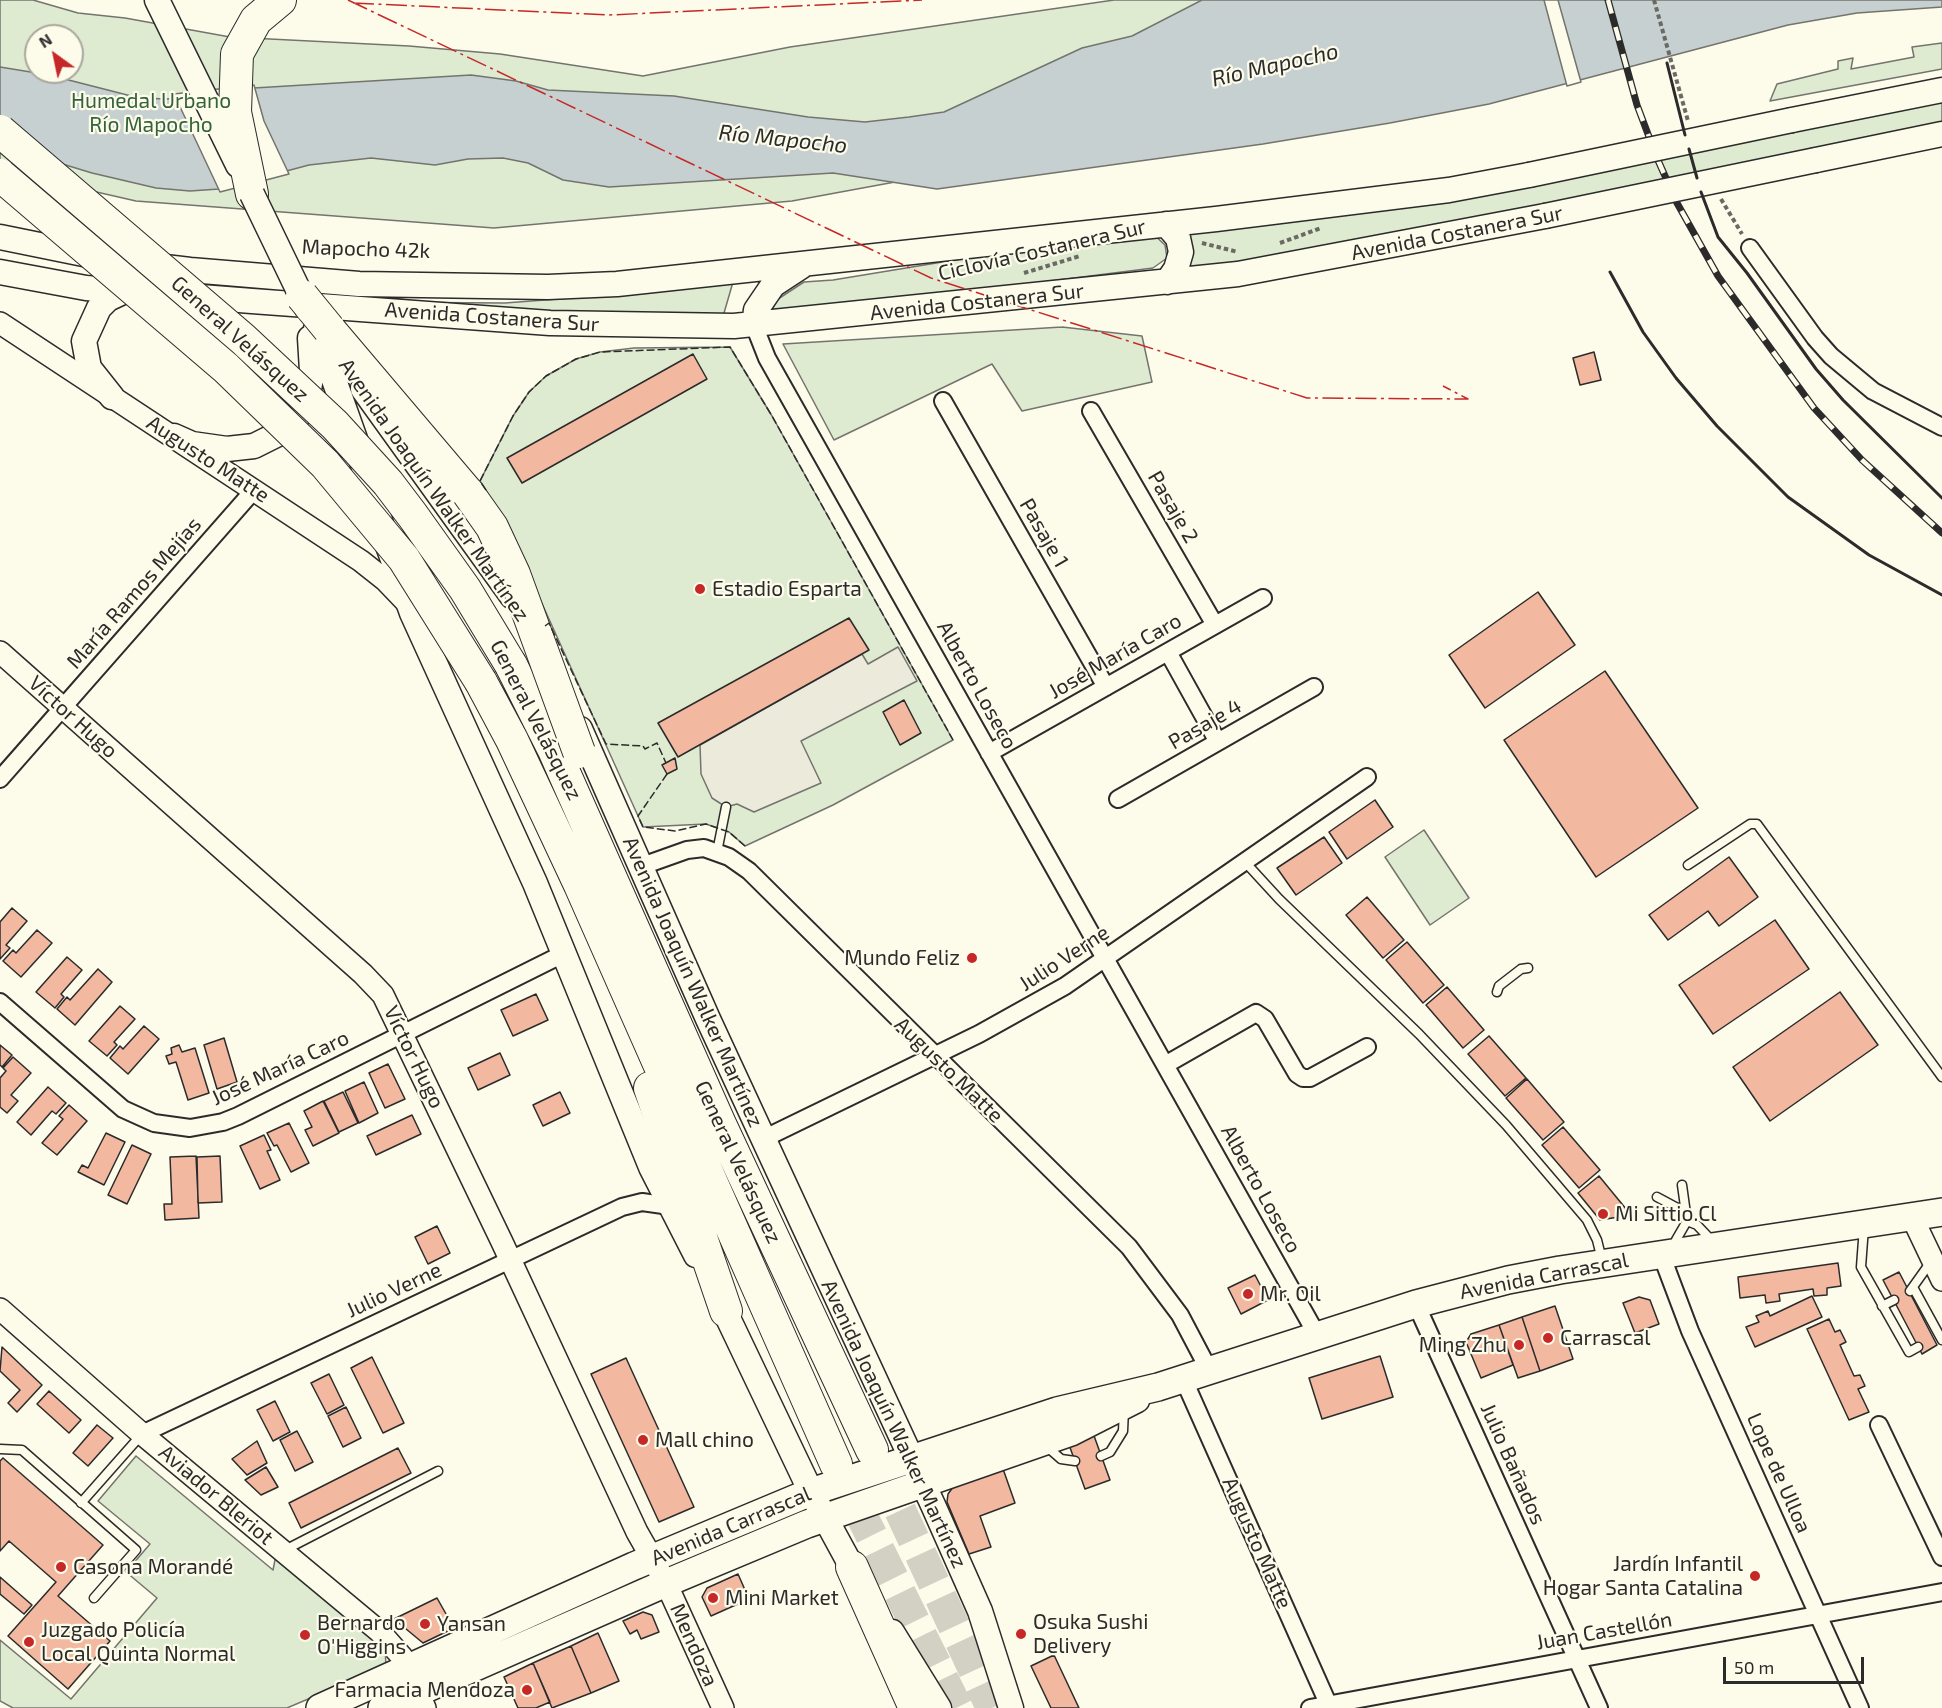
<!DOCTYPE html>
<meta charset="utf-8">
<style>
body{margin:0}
#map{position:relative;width:1942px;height:1708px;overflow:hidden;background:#fdfbea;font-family:"Exo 2",sans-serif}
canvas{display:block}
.north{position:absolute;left:24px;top:24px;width:60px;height:60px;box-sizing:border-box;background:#fdfbea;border:2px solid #a9a89e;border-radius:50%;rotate:327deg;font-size:16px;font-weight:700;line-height:24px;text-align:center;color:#2b2b2b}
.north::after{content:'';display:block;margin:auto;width:21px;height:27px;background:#c62828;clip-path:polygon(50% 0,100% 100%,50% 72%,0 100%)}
.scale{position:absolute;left:1723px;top:1657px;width:141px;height:27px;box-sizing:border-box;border:3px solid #2b2b2b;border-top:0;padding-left:8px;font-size:18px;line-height:21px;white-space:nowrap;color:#2b2b2b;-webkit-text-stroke:4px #fdfbea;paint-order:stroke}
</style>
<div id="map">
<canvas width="1942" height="1708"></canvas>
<div class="north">N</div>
<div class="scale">50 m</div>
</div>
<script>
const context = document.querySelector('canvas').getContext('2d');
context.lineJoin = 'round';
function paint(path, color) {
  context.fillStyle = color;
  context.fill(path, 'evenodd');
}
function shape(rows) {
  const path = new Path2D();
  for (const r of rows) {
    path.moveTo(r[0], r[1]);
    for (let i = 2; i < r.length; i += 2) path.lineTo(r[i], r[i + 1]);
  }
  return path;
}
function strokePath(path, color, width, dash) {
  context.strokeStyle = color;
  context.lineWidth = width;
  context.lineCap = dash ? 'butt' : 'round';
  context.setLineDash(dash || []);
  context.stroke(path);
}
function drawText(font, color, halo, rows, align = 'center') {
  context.font = font + ' "Exo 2",sans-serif';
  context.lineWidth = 4.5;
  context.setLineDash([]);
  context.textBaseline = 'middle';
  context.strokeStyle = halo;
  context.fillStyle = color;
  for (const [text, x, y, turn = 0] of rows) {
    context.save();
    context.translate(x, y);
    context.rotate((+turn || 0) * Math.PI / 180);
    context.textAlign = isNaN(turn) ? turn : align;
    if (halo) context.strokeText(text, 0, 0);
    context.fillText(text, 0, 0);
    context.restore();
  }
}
const green = shape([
 [0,0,33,0,78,13,125,18,230,37,409,46,500,54,643,76,790,47,1114,0,1942,0,1854,5,792,201,494,228,136,201,0,170,0,0],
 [36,36,72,36,72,72,36,72,36,36],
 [1942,43,1942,69,1770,101,1777,84,1838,69,1838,61,1853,58,1851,69,1914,57,1912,47,1942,43],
 [1942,97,1942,125,1567,205,1190,272,1183,232,1258,226,1423,205,1942,97],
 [1151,232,1165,245,1167,258,1153,268,861,305,770,313,778,299,804,282,833,280,1046,245,1151,232],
 [733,282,722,320,357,302,505,303,650,292,733,282],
 [1062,327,1142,336,1152,382,1022,411,992,364,834,440,783,344,1062,327],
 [730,347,772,416,953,740,833,805,745,846,729,832,706,824,643,827,506,524,480,481,513,416,529,392,546,376,576,359,600,352,634,348,730,347],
 [1424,830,1469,898,1430,925,1385,857,1424,830],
 [136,1456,273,1570,276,1555,385,1648,386,1666,287,1708,13,1708,0,1701,0,1640,71,1699,157,1598,126,1572,150,1544,98,1501,136,1456]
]);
const parking = shape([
 [898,647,917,681,801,741,821,783,754,812,737,804,726,807,712,798,701,774,700,745,862,654,868,664,898,647]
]);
const water = shape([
 [1202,0,1942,0,1942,7,1857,13,1788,25,1489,104,1390,123,1263,144,937,189,833,173,609,187,563,180,528,163,503,158,468,159,435,165,371,158,309,165,219,189,190,191,156,188,92,173,0,145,0,67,49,75,139,98,167,99,254,88,471,75,516,81,548,90,674,96,808,117,865,122,909,117,944,112,1082,48,1132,36,1202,0]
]);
const pier = shape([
 [1544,0,1558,0,1581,82,1567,86,1544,0],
 [254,85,264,121,289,174,220,192,174,94,254,85]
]);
const building = shape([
 [1594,352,1601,380,1580,385,1573,358,1594,352],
 [693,354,707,379,522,483,507,458,693,354],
 [1538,592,1575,645,1485,708,1449,655,1538,592],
 [849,618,869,650,678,757,658,723,849,618],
 [1605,671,1698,808,1596,877,1504,740,1605,671],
 [904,700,921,733,900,745,883,712,904,700],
 [675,758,677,769,667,774,662,765,675,758],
 [1375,800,1393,827,1347,859,1329,832,1375,800],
 [1324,837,1342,863,1296,895,1277,868,1324,837],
 [1729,857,1758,897,1719,926,1708,911,1668,940,1649,915,1729,857],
 [1367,897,1404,940,1383,958,1346,915,1367,897],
 [12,908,27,921,6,945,10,948,0,959,0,922,12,908],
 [1775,920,1809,969,1713,1034,1679,985,1775,920],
 [37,930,52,943,21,977,3,961,13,950,16,953,37,930],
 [1407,942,1444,985,1423,1003,1386,960,1407,942],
 [67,957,82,970,61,994,64,997,55,1008,36,992,67,957],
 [98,969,112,982,75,1025,57,1009,67,997,70,1000,98,969],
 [1447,987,1484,1030,1463,1048,1426,1005,1447,987],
 [1840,992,1878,1045,1770,1121,1733,1067,1840,992],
 [536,994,548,1020,513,1036,501,1010,536,994],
 [120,1006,135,1019,114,1042,117,1045,107,1056,89,1041,120,1006],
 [144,1026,159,1039,128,1074,110,1058,120,1046,123,1049,144,1026],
 [1489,1036,1526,1078,1505,1096,1468,1054,1489,1036],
 [224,1038,237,1082,217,1089,204,1045,224,1038],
 [0,1045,12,1055,2,1067,0,1065,0,1045],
 [179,1045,182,1052,195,1048,209,1093,188,1100,176,1062,169,1064,166,1056,172,1054,171,1048,179,1045],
 [500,1053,510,1075,478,1090,468,1068,500,1053],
 [13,1057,31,1073,11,1095,18,1101,7,1113,0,1107,0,1078,6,1071,3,1068,13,1057],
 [388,1064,405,1099,385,1108,369,1073,388,1064],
 [1527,1079,1564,1122,1543,1140,1506,1098,1527,1079],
 [364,1082,378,1113,359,1123,345,1091,364,1082],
 [48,1087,66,1103,56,1114,52,1111,31,1135,17,1122,48,1087],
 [343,1092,358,1123,339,1132,324,1101,343,1092],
 [560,1092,570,1113,543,1126,533,1105,560,1092],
 [323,1101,339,1133,313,1146,305,1130,312,1127,304,1111,323,1101],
 [69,1105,87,1121,57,1155,42,1143,63,1119,59,1116,69,1105],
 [412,1115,421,1134,376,1155,367,1136,412,1115],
 [289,1123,309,1163,291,1172,277,1145,274,1146,267,1133,289,1123],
 [1563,1127,1600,1170,1579,1188,1542,1145,1563,1127],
 [106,1133,125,1142,104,1185,78,1172,82,1165,88,1168,106,1133],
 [264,1135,271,1150,267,1151,280,1180,260,1189,240,1146,264,1135],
 [132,1145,151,1154,127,1204,108,1195,132,1145],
 [196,1156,199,1218,165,1220,164,1204,172,1204,170,1157,196,1156],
 [220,1156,222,1202,198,1203,197,1157,220,1156],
 [1599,1176,1631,1215,1600,1220,1578,1193,1599,1176],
 [437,1226,450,1253,428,1264,415,1237,437,1226],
 [1838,1263,1841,1286,1827,1288,1827,1295,1814,1296,1813,1289,1779,1294,1780,1301,1766,1303,1765,1295,1740,1298,1738,1277,1838,1263],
 [1899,1272,1937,1345,1922,1354,1883,1280,1899,1272],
 [1255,1275,1268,1300,1241,1314,1228,1288,1255,1275],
 [1812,1296,1822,1317,1755,1347,1746,1327,1759,1322,1756,1316,1768,1311,1770,1316,1812,1296],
 [1639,1297,1650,1300,1659,1324,1635,1333,1623,1303,1639,1297],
 [1555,1306,1573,1359,1540,1371,1522,1317,1555,1306],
 [1522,1317,1540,1371,1518,1378,1499,1325,1522,1317],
 [1829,1319,1835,1332,1840,1330,1846,1342,1840,1345,1854,1376,1860,1375,1865,1386,1858,1389,1869,1412,1849,1420,1807,1329,1829,1319],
 [1499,1325,1513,1365,1481,1378,1466,1342,1471,1334,1499,1325],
 [2,1347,42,1385,17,1412,8,1403,20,1390,0,1371,2,1347],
 [1380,1356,1393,1397,1322,1419,1309,1378,1380,1356],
 [372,1357,404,1423,383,1433,351,1368,372,1357],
 [626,1358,694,1507,659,1522,591,1374,626,1358],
 [329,1374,344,1405,327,1414,311,1383,329,1374],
 [49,1391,81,1420,69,1433,37,1404,49,1391],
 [275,1401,290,1432,273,1441,257,1410,275,1401],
 [346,1407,361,1438,343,1447,328,1416,346,1407],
 [97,1425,113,1438,88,1466,73,1453,97,1425],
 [297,1431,313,1462,295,1471,280,1440,297,1431],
 [1093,1433,1110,1480,1085,1489,1068,1442,1093,1433],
 [257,1441,267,1463,247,1475,232,1459,257,1441],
 [398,1448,411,1473,301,1528,289,1503,398,1448],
 [3,1458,103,1545,58,1596,110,1641,68,1689,8,1636,56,1582,9,1541,0,1551,0,1461,3,1458],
 [1002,1466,1015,1503,980,1516,991,1547,969,1554,947,1502,948,1494,956,1483,1002,1466],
 [266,1467,278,1487,261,1495,245,1480,266,1467],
 [738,1574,749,1599,711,1616,702,1597,707,1588,738,1574],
 [0,1577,32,1605,24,1614,0,1594,0,1577],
 [437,1598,454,1628,423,1643,394,1619,437,1598],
 [643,1612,652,1615,659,1632,641,1639,637,1630,630,1634,623,1621,643,1612],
 [598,1633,619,1681,591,1693,571,1646,598,1633],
 [571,1646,591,1693,552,1708,533,1663,571,1646],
 [1054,1655,1079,1708,1051,1708,1031,1666,1054,1655],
 [533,1663,550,1702,536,1708,518,1708,504,1677,533,1663]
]);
const motorwayTunnel = shape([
 [836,1464,957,1708],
 [880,1467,992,1708]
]);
const path = shape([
 [1654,0,1688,121],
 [1721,199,1742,234],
 [1202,243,1238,252],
 [1280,243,1321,228],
 [1024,273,1080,256]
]);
const service = shape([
 [717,852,726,807],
 [1245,862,1279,899,1419,1034,1506,1125,1587,1220,1597,1240,1602,1260],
 [1688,865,1750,824,1757,824,1942,1077],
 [1497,992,1499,986,1521,969,1528,968],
 [1682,1185,1687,1221,1697,1225,1714,1243],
 [1657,1197,1685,1212],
 [1864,1227,1861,1267,1909,1352,1918,1347],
 [1676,1248,1676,1240,1687,1221],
 [1914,1289,1942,1340],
 [1910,1291,1930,1263],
 [1882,1306,1894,1300],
 [1045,1445,1061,1459,1075,1461],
 [0,1449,22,1450,136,1550,94,1598],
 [1101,1456,1110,1452,1123,1431,1124,1409],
 [81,1503,142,1434],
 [283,1551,438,1471]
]);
const minor = shape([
 [1750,248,1815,338,1831,356,1873,391,1942,427],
 [754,325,767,358,1317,1335],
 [943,401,1106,687],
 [1091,411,1215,625],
 [1168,652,1218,742],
 [989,753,1263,598],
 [0,779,254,490],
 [1118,799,1314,687],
 [642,866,687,850,704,848,729,857,749,871,1129,1247,1180,1315,1209,1370],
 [0,1002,123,1109,154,1123,190,1128,223,1122,238,1116,563,954],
 [1165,1065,1256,1013,1265,1019,1297,1074,1303,1078,1310,1078,1367,1047],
 [763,1139,979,1034,1065,986,1367,777],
 [1661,1254,1690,1331,1860,1708],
 [1416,1304,1599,1708],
 [1183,1378,1330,1708],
 [1879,1425,1942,1557],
 [142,1434,622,1207,642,1202,670,1206],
 [1310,1708,1942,1592]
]);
const tertiary = shape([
 [0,323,361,561,385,580,408,604],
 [0,652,363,974,383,995,502,1242,637,1532,666,1583,723,1708],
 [1912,1217,1942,1280],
 [0,1309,142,1434,380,1632,402,1657,425,1708]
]);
const secondary = shape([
 [157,0,238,165],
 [1792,120,1942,90],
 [1816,160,1942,134],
 [1166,224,1178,238,1181,252,1176,269,1167,282],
 [0,237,123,262,190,270,359,284,548,287,617,284,1216,219,1449,190,1529,175],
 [0,272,86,288,252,301,550,323,734,326,1238,274,1545,216],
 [754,325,756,310,773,285,802,266],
 [316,329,355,439,387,543,412,613,535,883,651,1167,696,1255],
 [363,389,512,596],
 [112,397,89,368,84,341,99,308,108,299,125,291],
 [174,436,192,444,227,449,254,446,280,433,300,414,307,402,312,371,310,338],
 [580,729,708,1019,933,1505,980,1611,1011,1708],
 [718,1297,811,1492,860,1582],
 [892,1632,939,1708]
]);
const primary = shape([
 [320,1708,634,1566,811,1492,1057,1411,1158,1387,1416,1304,1508,1280,1560,1270,1942,1212],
 [382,1708,666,1583,807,1524,1071,1432,1136,1399]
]);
const motorway = shape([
 [252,194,235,112,237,54,256,20,280,0],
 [329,329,468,493],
 [511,665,554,750,719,1122,872,1450],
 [481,682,512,740,580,885,836,1464],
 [650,1088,726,1311],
 [852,1567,915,1708]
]);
const rail = shape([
 [1608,0,1637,105,1657,158,1677,203,1718,276,1814,408,1862,460,1942,533]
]);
const secondaryBridge = shape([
 [1529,175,1792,120],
 [252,194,308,310],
 [1545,216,1816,160]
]);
const motorwayBridge = shape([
 [0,131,243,339,335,425,388,483,413,516,465,589,511,665],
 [0,175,226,368,325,464,404,559,481,682],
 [302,296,329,329],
 [468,493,492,527,514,574,579,752]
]);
const fence = shape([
 [486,490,480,481,513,416,529,392,546,376,576,359,600,352,730,347,772,416,953,740],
 [545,626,549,623,606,744,643,746,645,749,657,743,666,763],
 [667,774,638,816,643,827,675,831,706,824,729,832,745,846]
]);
const wall = shape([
 [1667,63,1685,135],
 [1689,149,1697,178],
 [1701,192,1718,237,1747,273,1816,369,1843,400,1942,498],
 [1610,272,1643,332,1676,378,1717,426,1788,497,1869,555,1942,595]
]);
const power = shape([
 [348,0,931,278,1307,398,1468,399,1443,386],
 [353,3,609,15,922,0]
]);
const markers = [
 [700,589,6,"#c62828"],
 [972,958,6,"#c62828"],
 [1603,1214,6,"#c62828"],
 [1248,1294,6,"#c62828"],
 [1548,1338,6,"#c62828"],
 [1519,1345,6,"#c62828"],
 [643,1440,6,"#c62828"],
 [61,1567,6,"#c62828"],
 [1755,1576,6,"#c62828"],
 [713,1598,6,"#c62828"],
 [425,1624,6,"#c62828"],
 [1021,1634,6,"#c62828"],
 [305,1635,6,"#c62828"],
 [29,1642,6,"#c62828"],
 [527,1690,6,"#c62828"]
];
const parkNames = [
 ["Humedal Urbano",151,101],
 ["Río Mapocho",151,125]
];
const streetNames = [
 ["Avenida Costanera Sur",1457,233,-11],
 ["Mapocho 42k",366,249,2],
 ["Ciclovía Costanera Sur",1042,250,-13],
 ["Avenida Costanera Sur",977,302,-6],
 ["Avenida Costanera Sur",492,317,4],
 ["General Velásquez",240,339,42],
 ["Augusto Matte",208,459,33],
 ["Avenida Joaquín Walker Martínez",434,490,55],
 ["Pasaje 2",1173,507,60],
 ["Pasaje 1",1044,533,60],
 ["María Ramos Mejías",134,593,-49],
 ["José María Caro",1115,656,-30],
 ["Alberto Loseco",977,685,61],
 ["Víctor Hugo",73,717,42],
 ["General Velásquez",536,720,63],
 ["Pasaje 4",1205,724,-30],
 ["Julio Verne",1064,958,-33],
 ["Avenida Joaquín Walker Martínez",693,982,66],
 ["Víctor Hugo",414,1057,64],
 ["José María Caro",280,1068,-25],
 ["Augusto Matte",949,1070,44],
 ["General Velásquez",738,1162,65],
 ["Alberto Loseco",1261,1189,61],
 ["Avenida Carrascal",1544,1276,-11],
 ["Julio Verne",394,1290,-25],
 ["Avenida Joaquín Walker Martínez",894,1424,65],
 ["Julio Bañados",1513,1464,66],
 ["Lope de Ulloa",1779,1473,66],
 ["Aviador Bleriot",216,1495,40],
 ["Avenida Carrascal",731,1526,-23],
 ["Augusto Matte",1257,1543,66],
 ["Juan Castellón",1604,1631,-10],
 ["Mendoza",694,1645,66]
];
const poiNames = [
 ["Estadio Esparta",712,589],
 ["Mundo Feliz",960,958,"right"],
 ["Mi Sittio.Cl",1615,1214],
 ["Mr. Oil",1260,1294],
 ["Carrascal",1560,1338],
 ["Ming Zhu",1507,1345,"right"],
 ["Mall chino",655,1440],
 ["Jardín Infantil",1743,1564,"right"],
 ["Hogar Santa Catalina",1743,1588,"right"],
 ["Casona Morandé",73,1567],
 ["Mini Market",725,1598],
 ["Osuka Sushi",1033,1622],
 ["Delivery",1033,1646],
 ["Bernardo",317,1623],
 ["O'Higgins",317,1647],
 ["Yansan",437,1624],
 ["Juzgado Policía",41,1630],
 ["Local Quinta Normal",41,1654],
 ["Farmacia Mendoza",515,1690,"right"]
];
const waterNames = [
 ["Río Mapocho",1275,65,-13],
 ["Río Mapocho",783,139,6]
];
paint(green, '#deebd1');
strokePath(green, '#74746e', 1.5);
paint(parking, '#eceadb');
strokePath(parking, '#74746e', 1.5);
paint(water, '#c7d0d0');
strokePath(water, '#74746e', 1.5);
paint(pier, '#fdfbea');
strokePath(pier, '#74746e', 1.5);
paint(building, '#f2b8a0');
strokePath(building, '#2b2b2b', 1.5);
strokePath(motorwayTunnel, '#d3d1c4', 32, [32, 16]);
strokePath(service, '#2b2b2b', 11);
strokePath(minor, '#2b2b2b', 20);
strokePath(tertiary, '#2b2b2b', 24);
strokePath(secondary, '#2b2b2b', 27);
strokePath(primary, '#2b2b2b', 30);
strokePath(motorway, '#2b2b2b', 34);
strokePath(path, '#6a6964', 4, [4.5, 3]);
strokePath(service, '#fdfbea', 8);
strokePath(minor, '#fdfbea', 16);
strokePath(tertiary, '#fdfbea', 21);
strokePath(secondary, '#fdfbea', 24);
strokePath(primary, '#fdfbea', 27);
strokePath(motorway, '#fdfbea', 32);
strokePath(rail, '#2b2b2b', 7);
strokePath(rail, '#fdfbea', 4.5, [14]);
strokePath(secondaryBridge, '#2b2b2b', 27, []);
strokePath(motorwayBridge, '#2b2b2b', 34, []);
strokePath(secondaryBridge, '#fdfbea', 24);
strokePath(motorwayBridge, '#fdfbea', 32);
strokePath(fence, '#2b2b2b', 1.5, [8, 3]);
strokePath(wall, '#2b2b2b', 3);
strokePath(power, '#c62828', 1.5, [21, 4.5, 3, 4.5]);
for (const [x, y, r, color] of markers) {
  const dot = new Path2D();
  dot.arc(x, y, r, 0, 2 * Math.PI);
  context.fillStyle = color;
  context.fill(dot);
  strokePath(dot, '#fdfbea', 2);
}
drawText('21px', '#34623c', '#fdfbea', parkNames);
drawText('21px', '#2b2b2b', '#fdfbea', streetNames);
drawText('21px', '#2b2b2b', '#fdfbea', poiNames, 'left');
drawText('italic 22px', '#2b2b2b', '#fdfbea', waterNames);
</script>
